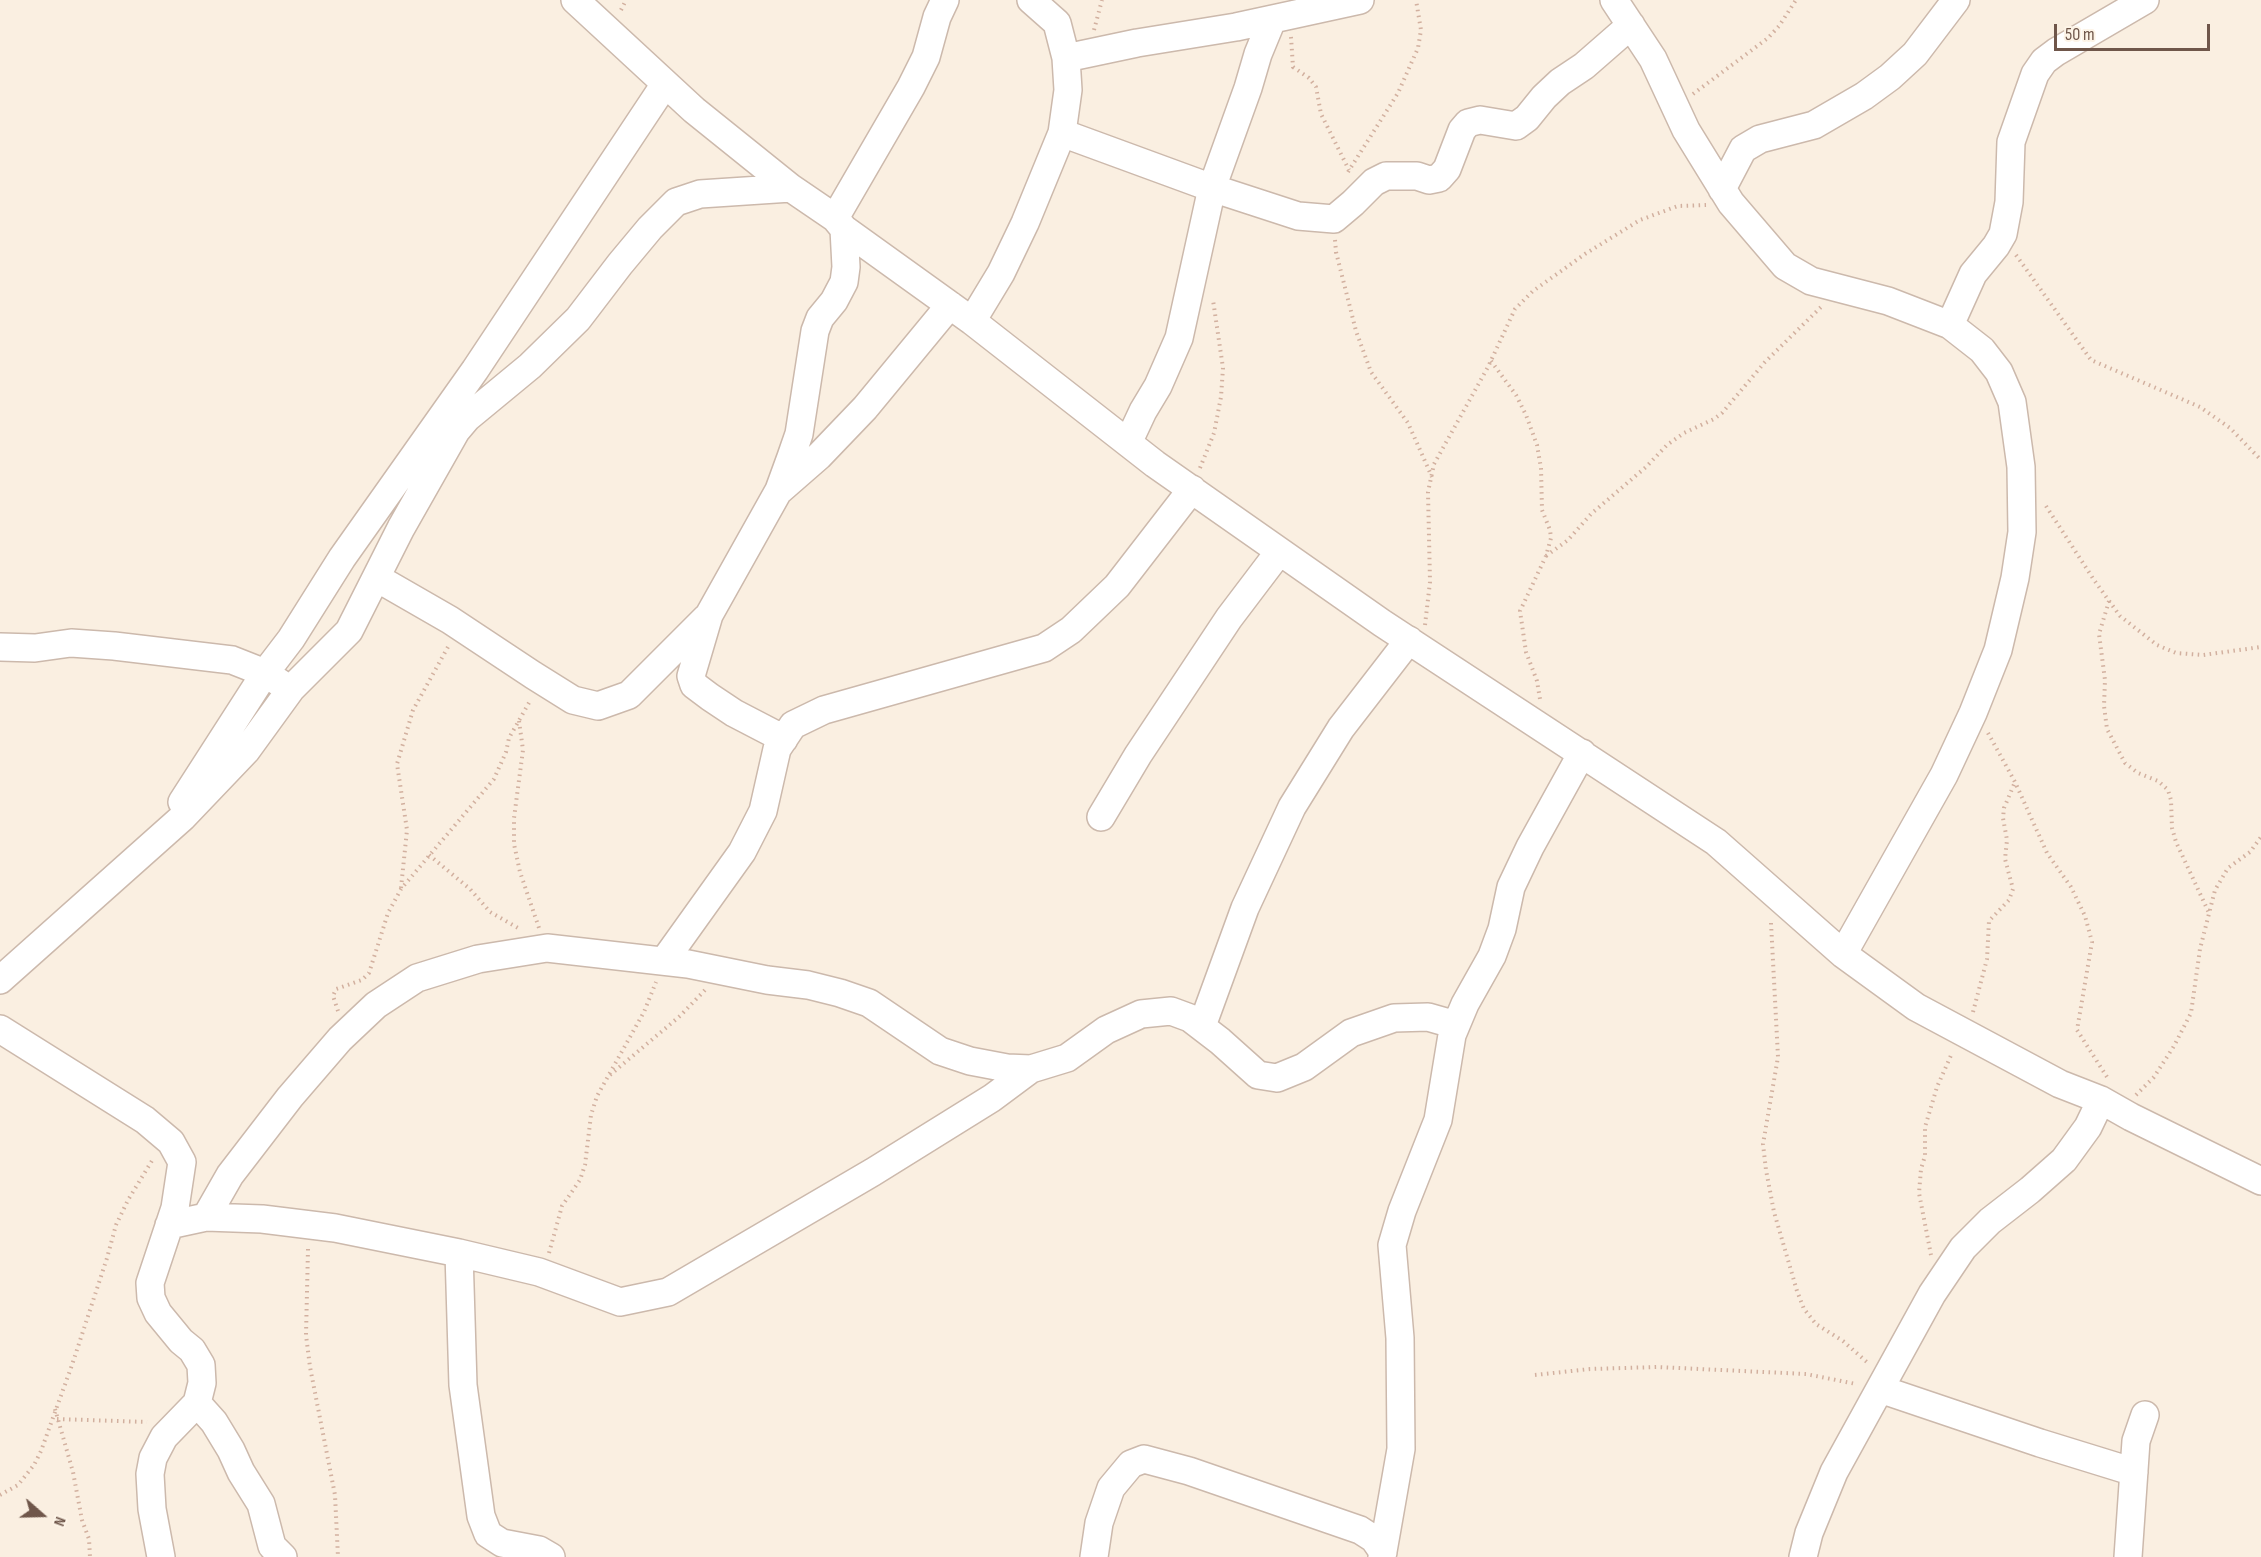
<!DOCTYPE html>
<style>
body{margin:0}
#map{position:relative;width:2261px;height:1557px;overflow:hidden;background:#faefe1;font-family:"Sofia Sans Condensed",sans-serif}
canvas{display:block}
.north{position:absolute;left:12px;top:1485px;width:60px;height:60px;-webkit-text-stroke:4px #fdf4e7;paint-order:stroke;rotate:110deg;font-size:16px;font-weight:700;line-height:24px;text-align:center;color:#6f564a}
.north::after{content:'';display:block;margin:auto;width:21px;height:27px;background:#6f564a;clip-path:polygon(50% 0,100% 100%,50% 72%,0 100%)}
.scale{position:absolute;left:2054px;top:24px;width:156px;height:27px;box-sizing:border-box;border:3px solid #6f564a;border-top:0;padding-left:8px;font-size:18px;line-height:21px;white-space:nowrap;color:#6f564a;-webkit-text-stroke:4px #fdf4e7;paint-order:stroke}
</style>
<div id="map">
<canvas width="2261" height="1557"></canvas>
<div class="north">N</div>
<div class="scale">50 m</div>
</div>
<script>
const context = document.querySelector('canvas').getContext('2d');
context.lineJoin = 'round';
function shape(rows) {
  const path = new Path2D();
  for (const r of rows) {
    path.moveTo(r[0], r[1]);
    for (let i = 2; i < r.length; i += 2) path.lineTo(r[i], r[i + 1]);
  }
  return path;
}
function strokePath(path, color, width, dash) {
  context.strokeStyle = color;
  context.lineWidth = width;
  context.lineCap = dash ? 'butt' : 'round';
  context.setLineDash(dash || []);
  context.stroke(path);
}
const path = shape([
 [621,10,626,0],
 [1094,30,1102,0],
 [1291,37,1293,67,1309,78,1316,87,1321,114,1349,170],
 [1693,94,1768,38,1779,26,1796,0],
 [1348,172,1398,93,1418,48,1421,30,1416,0],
 [1335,240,1336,252,1356,331,1371,372,1408,423,1432,477],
 [2016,255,2091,360,2200,407,2230,428,2261,460],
 [1491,361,1516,395,1526,415,1537,445,1541,468,1542,510,1550,530,1551,538,1546,556,1520,611,1526,652,1537,681,1540,699],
 [1200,468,1214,433,1221,397,1223,368,1213,300],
 [2046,506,2094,580,2120,616,2157,645,2176,653,2203,655,2261,647],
 [1546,556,1568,540,1591,514,1646,467,1667,445,1684,433,1714,419,1722,413,1765,362,1821,307],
 [2109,601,2099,634,2105,680,2104,706,2107,729,2125,763,2138,773,2158,781,2168,790,2171,800,2172,828,2176,842,2209,913],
 [1425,625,1430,582,1428,492,1434,464,1488,367,1515,309,1533,291,1585,254,1640,220,1678,206,1706,205],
 [519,721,523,750,514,818,514,844,520,872,539,928],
 [1988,733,2015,782,2047,853,2071,887,2085,916,2092,942,2077,1030,2107,1077],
 [429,855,470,889,490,912,518,928],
 [401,888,407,830,397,764,413,710,449,645],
 [1771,923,1778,1057,1763,1144,1766,1170,1774,1212,1797,1291,1804,1309,1816,1324,1843,1341,1869,1364],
 [338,1011,333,996,336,989,362,980,369,973,388,913,401,889,494,779,506,752,509,738,530,701],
 [1973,1012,1987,959,1989,921,2009,900,2013,889,2005,859,2007,840,2003,818,2004,808,2015,782],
 [610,1075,680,1016,705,990],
 [2136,1095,2154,1077,2174,1046,2191,1013,2200,949,2215,890,2228,868,2250,852,2261,837],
 [308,1249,306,1335,310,1367,335,1495,338,1557],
 [549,1253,562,1206,580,1180,585,1165,591,1115,597,1096,644,1012,656,982],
 [1931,1255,1919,1193,1921,1169,1925,1156,1925,1127,1937,1087,1952,1053],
 [1535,1375,1590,1369,1657,1367,1806,1374,1856,1384],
 [55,1409,73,1472,82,1520,89,1539,90,1557],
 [57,1419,147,1422],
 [0,1495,18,1485,34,1465,41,1451,72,1365,107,1258,116,1225,128,1200,153,1159]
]);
const minor = shape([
 [575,0,694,110,791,188,835,218,844,229,972,321,1155,464,1382,623,1716,842,1843,954,1916,1007,2060,1084,2101,1100,2131,1117,2261,1181],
 [1614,0,1653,59,1686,130,1731,203,1785,266,1811,281,1888,301,1950,325,1982,350,1999,372,2012,402,2021,467,2022,532,2015,578,1998,650,1973,713,1944,775,1843,954],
 [1066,58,1137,43,1236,27,1360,0],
 [1062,133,1212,188,1298,216,1334,219,1353,203,1374,182,1386,176,1417,176,1429,180,1439,178,1447,169,1462,130,1468,123,1480,120,1516,126,1527,118,1544,97,1560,82,1584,66,1631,25],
 [1722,189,1743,149,1760,139,1814,125,1864,96,1890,77,1915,54,1956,0],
 [835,218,911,87,926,57,937,17,945,0],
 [972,321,1001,273,1025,223,1062,133,1068,90,1066,58,1057,23,1031,0],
 [1950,325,1973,274,1996,246,2003,234,2009,202,2011,142,2035,74,2044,61,2056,52,2145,0],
 [1128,443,1143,411,1158,386,1179,338,1212,188,1248,88,1258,54,1272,20],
 [780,490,819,456,865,408,950,305],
 [377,578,450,620,533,675,573,700,598,706,629,695,706,618],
 [0,647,35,648,71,643,114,646,232,660,265,673,280,683],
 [784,739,734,713,710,697,694,685,691,676,709,615,779,490,791,457,799,434,815,331,820,318,834,301,844,282,846,267,844,229],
 [182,802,265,673,291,639,342,558,475,370,665,84],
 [1101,817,1138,755,1229,618,1279,552],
 [664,961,742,852,763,811,777,749,793,725,824,710,1044,648,1071,630,1117,586,1192,489],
 [0,980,183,817,246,751,291,689,349,631,401,528,456,431,467,418,530,366,578,319,620,264,650,228,676,202,700,194,791,188],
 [1202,1026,1245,908,1292,807,1341,728,1409,640],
 [0,1029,145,1120,171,1142,182,1162,175,1208,150,1283,151,1298,158,1313,181,1341,192,1350,201,1365,202,1383,197,1403,164,1437,153,1458,150,1474,152,1509,161,1557],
 [206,1217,230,1175,290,1097,340,1039,376,1005,417,978,478,959,547,948,688,964,767,980,808,985,840,993,869,1003,940,1051,970,1061,1007,1068,1031,1069,1067,1058,1106,1030,1141,1014,1171,1011,1190,1018,1220,1041,1258,1075,1277,1078,1304,1067,1351,1033,1394,1018,1428,1017,1456,1025],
 [169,1225,206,1217,262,1219,335,1228,459,1253,539,1272,620,1302,668,1292,873,1172,992,1098,1031,1069],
 [459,1253,463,1385,481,1516,488,1534,502,1543,539,1550,551,1557],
 [1880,1389,2040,1443,2134,1472],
 [197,1403,214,1422,231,1450,241,1472,261,1504,272,1546,283,1557],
 [1094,1557,1099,1523,1111,1488,1131,1464,1144,1459,1189,1471,1360,1530,1374,1539,1383,1552],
 [1382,1557,1401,1449,1400,1338,1392,1245,1402,1211,1438,1120,1452,1035,1465,1004,1492,956,1502,929,1511,887,1530,847,1582,753],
 [1803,1557,1809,1533,1834,1472,1932,1294,1963,1248,1990,1221,2030,1190,2064,1160,2088,1127,2101,1100],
 [2128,1557,2136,1441,2145,1415]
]);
strokePath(minor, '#ccb9ac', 30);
strokePath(path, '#d2b09f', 4, [1.5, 4.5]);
strokePath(minor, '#fff', 27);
</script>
